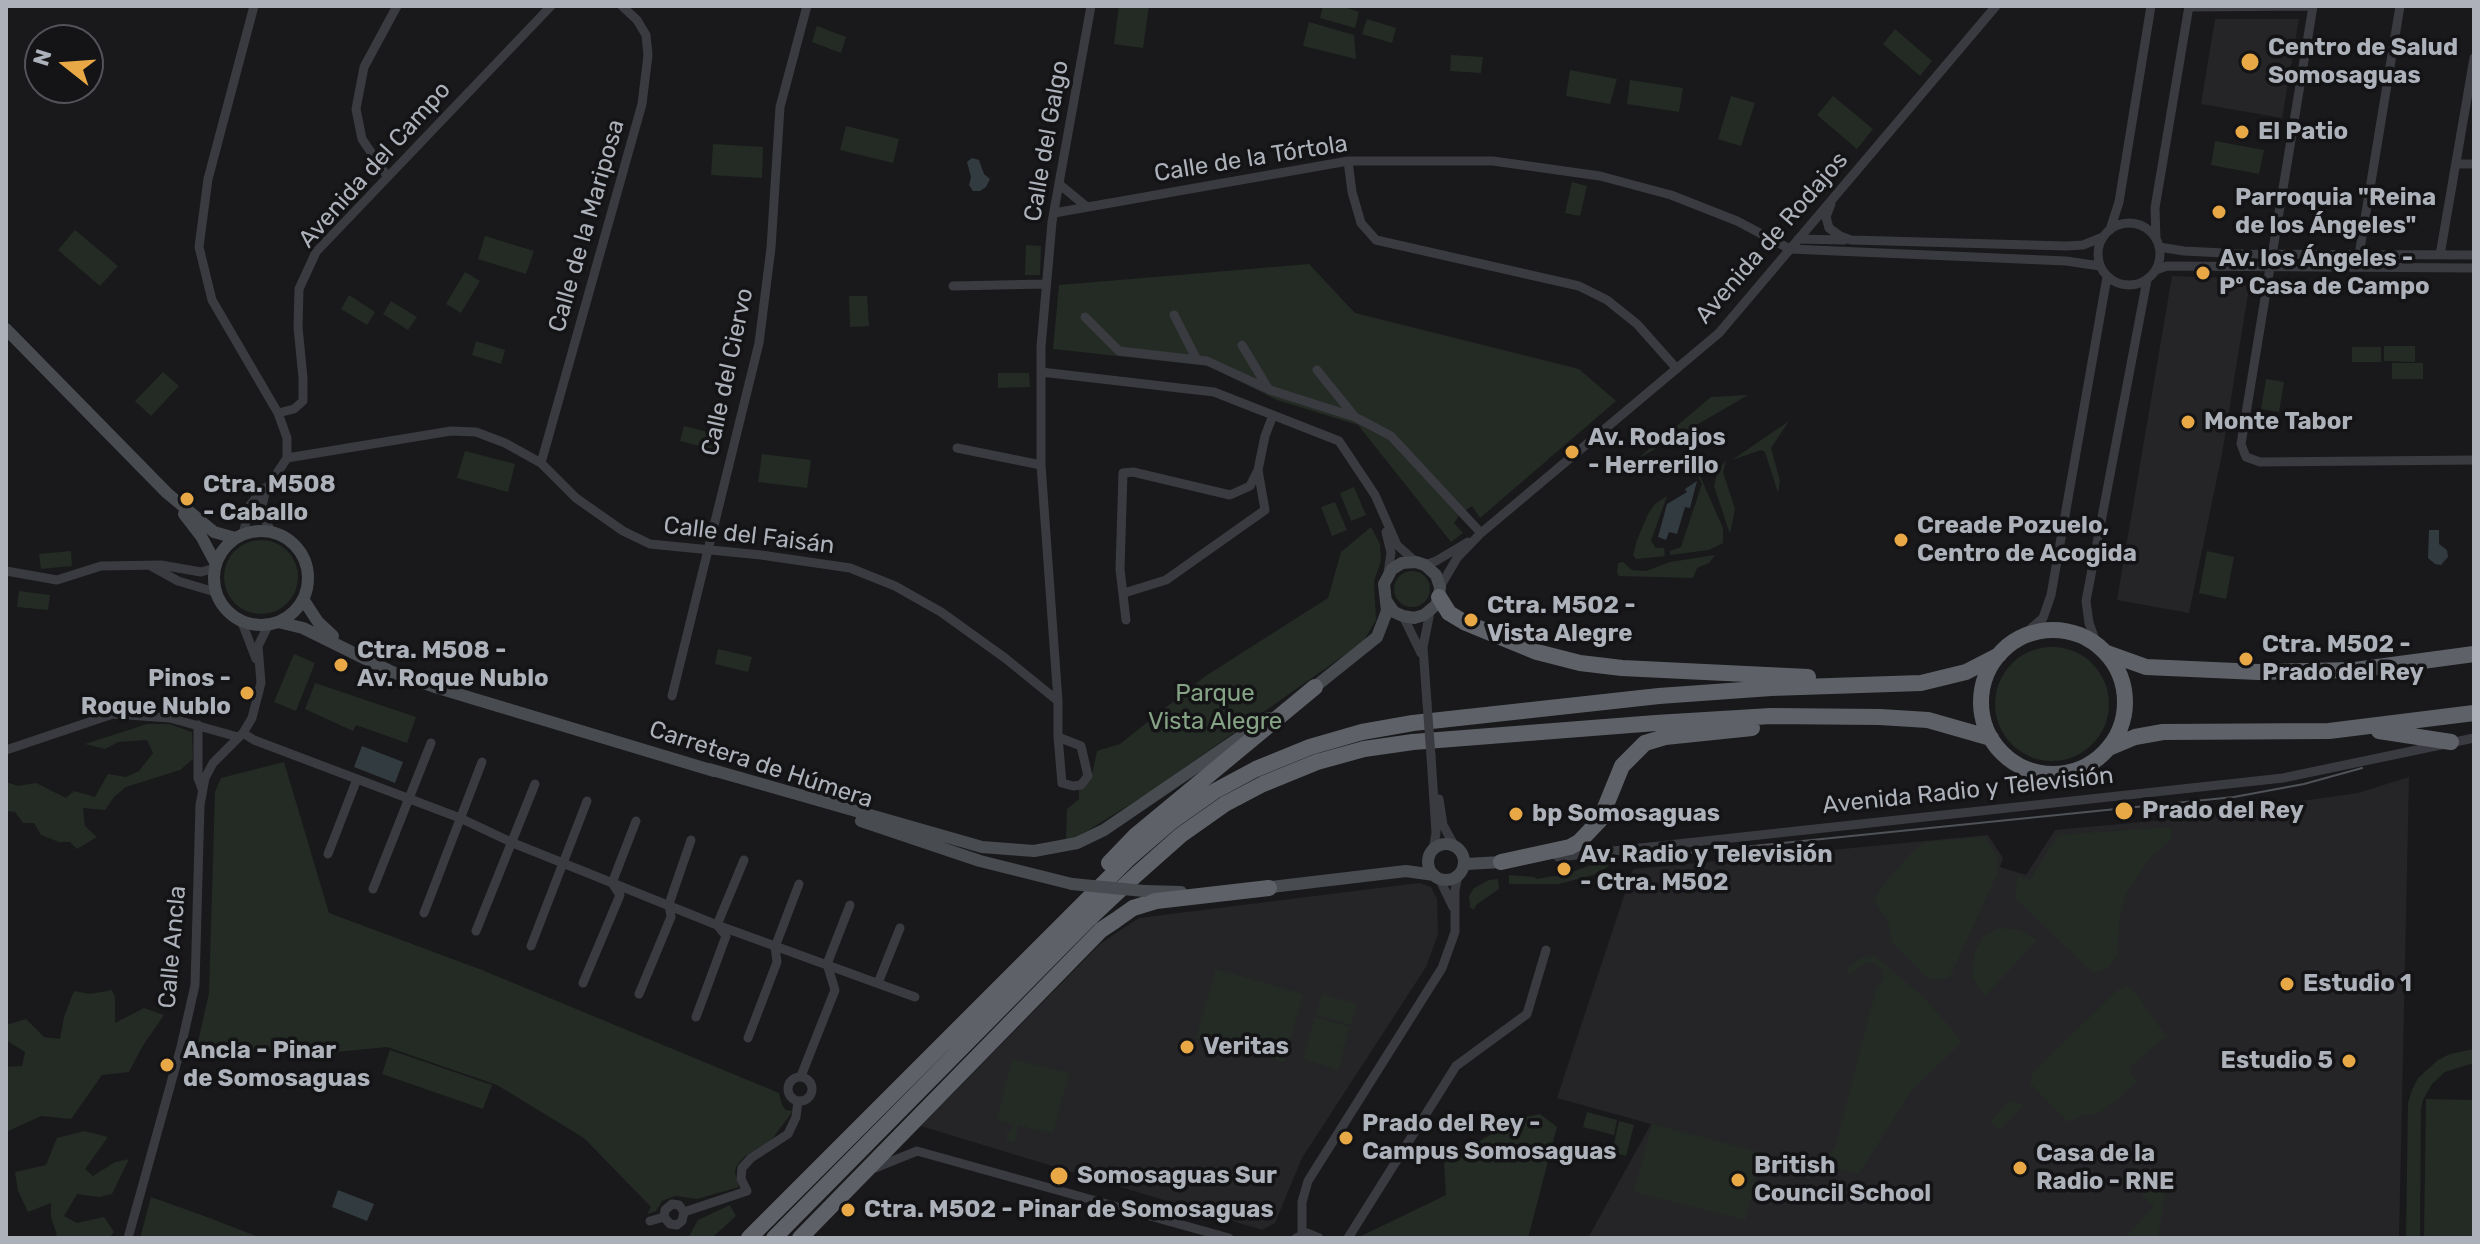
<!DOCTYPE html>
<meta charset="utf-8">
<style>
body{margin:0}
#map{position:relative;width:2480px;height:1244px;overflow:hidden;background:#19191b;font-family:Rubik,sans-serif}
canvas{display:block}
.frame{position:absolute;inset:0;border:8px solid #acb1ba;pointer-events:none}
.north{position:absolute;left:24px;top:24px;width:80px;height:80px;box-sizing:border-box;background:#141416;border:2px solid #515358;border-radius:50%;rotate:287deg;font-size:22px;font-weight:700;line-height:32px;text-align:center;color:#acb1ba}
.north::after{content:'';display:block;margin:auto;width:28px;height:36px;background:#e7a845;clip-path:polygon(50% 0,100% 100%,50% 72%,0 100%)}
</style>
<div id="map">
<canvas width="2480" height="1244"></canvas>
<div class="frame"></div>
<div class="north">N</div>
</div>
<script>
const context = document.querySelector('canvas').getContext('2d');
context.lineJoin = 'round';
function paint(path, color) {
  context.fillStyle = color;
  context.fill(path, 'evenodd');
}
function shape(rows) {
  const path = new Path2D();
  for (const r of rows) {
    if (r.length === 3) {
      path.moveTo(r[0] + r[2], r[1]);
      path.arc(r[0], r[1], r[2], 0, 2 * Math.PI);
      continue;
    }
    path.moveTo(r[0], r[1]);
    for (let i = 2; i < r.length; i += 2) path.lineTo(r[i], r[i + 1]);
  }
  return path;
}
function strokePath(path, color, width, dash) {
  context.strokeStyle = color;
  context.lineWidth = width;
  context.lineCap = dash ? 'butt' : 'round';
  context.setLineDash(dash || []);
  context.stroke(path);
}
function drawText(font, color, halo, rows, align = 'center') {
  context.font = font + ' Rubik,sans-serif';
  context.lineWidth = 7;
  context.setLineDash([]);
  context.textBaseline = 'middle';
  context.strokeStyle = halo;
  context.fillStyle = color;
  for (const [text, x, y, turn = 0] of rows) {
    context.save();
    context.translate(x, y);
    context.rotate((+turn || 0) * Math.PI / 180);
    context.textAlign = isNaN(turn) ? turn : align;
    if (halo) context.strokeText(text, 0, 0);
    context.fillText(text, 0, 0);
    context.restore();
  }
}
const built = shape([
 [2215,19,2299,19,2282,118,2201,104],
 [2172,276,2234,278,2241,280,2249,288,2222,454,2189,613,2117,600],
 [2409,777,2399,1238,1588,1238,1651,1124,1557,1098,1633,869,1988,835,2003,858,2000,867,2026,875,2055,830,2174,819,2358,793],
 [1419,883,1431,887,1437,899,1438,934,1426,967,1302,1158,1275,1223,1262,1230,921,1126,1101,943,1139,918]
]);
const green = shape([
 [1119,6,1149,6,1143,48,1114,44],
 [1323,6,1341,6,1359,12,1355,28,1320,18],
 [1367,19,1396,28,1392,43,1362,34],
 [1309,22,1354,35,1356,59,1303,46],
 [817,26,846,37,841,53,812,42],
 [1895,29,1932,61,1920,76,1883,44],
 [1451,55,1483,57,1481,73,1450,71],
 [1570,70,1617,79,1610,104,1566,96],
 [1630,80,1683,88,1679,112,1627,104],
 [1731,96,1755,103,1741,146,1718,139],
 [1833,96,1873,129,1857,149,1817,115],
 [846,126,899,139,893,163,840,150],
 [2215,141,2264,150,2259,174,2211,165],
 [713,144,763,147,762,178,711,175],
 [1572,182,1587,186,1580,216,1565,213],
 [75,230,118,266,100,286,58,250],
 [485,236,534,251,526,274,478,259],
 [1026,245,1041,246,1040,275,1025,275],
 [1309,264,1355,313,1579,369,1616,401,1480,518,1472,506,1461,513,1454,523,1463,533,1451,542,1358,425,1277,400,1209,366,1053,349,1059,285],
 [465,272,480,281,461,313,446,304],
 [349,295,375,312,367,325,341,309],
 [849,296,867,296,869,326,850,327],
 [391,301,417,317,408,330,383,314],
 [476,341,505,350,501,364,472,355],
 [2384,346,2415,346,2415,362,2384,361],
 [2352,347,2381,347,2381,362,2352,362],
 [2392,363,2423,363,2423,379,2392,379],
 [163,372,179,386,151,416,135,401],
 [998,373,1029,373,1030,387,998,388],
 [2266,379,2284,382,2279,412,2261,409],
 [1748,395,1719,412,1636,460,1711,397],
 [1789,421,1771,448,1780,481,1778,493,1765,452,1761,450,1732,460],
 [684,426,715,434,711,449,680,441],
 [465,451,515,464,508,492,457,478],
 [762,454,811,460,807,488,758,482],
 [1726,460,1723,472,1735,509,1730,534,1714,486,1718,470],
 [1700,476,1723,528,1723,543,1709,550,1670,555,1670,551,1681,547,1702,484,1698,477],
 [1354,487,1366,515,1351,521,1340,493],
 [1667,496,1651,541,1656,548,1664,548,1665,556,1636,559,1633,555,1637,540,1648,514,1655,504],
 [1335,502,1347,530,1332,536,1321,507],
 [1371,527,1380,544,1381,561,1374,581,1376,620,1363,642,1150,792,1071,841,1066,841,1067,809,1079,799,1079,790,1091,779,1097,751,1120,744,1204,677,1328,598,1341,552],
 [261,577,37],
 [71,551,72,566,41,569,39,554],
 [2207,551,2234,557,2226,599,2199,593],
 [1715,555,1709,563,1697,568,1693,578,1619,576,1617,573,1618,563,1623,562,1632,570,1646,571,1670,562],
 [1412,589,18],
 [19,591,50,595,48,610,17,607],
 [2052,704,57],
 [718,649,752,657,748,672,715,664],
 [294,654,315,663,296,711,274,702],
 [315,683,416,717,407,743,356,725,353,731,305,709],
 [147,724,169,724,192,732,193,759,180,770,126,787,114,797,105,810,83,808,85,826,97,837,77,849,70,842,59,842,41,835,34,823,23,823,15,812,6,811,6,782,18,786,36,783,66,798,74,791,95,797,108,774,126,777,139,771,153,753,147,740,118,742,105,749,85,744],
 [284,762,329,913,482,970,779,1093,782,1105,786,1110,793,1111,772,1139,744,1157,736,1167,735,1173,739,1187,697,1199,675,1196,662,1201,656,1211,647,1214,651,1207,584,1138,497,1085,387,1047,316,1054,197,1046,209,993,215,792,221,778],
 [2171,827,2172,839,2149,859,2127,892,2120,914,2117,955,2108,968,2095,973,2089,969,2017,900,2015,893,2018,876,2030,880,2058,835],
 [1982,837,1986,837,1997,857,1997,874,1950,977,1940,980,1927,978,1892,942,1888,922,1874,900,1887,880,1917,847,1925,842],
 [1610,864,1601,873,1559,884,1509,884,1509,875,1535,877,1536,879,1567,874,1588,866],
 [1498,879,1499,889,1476,905,1474,910,1470,907,1469,896,1474,888,1489,880],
 [2000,928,2020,930,2037,940,1985,996,1972,977,1974,955,1982,937],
 [1874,955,1923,997,1956,1034,1961,1043,1911,1091,1859,1174,1820,1164,1835,1148,1877,985,1880,985,1884,976,1882,969,1872,963,1864,964,1850,974,1846,969,1861,958],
 [1216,969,1303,994,1284,1062,1196,1038],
 [2125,987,2131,988,2138,996,2166,1036,2131,1066,2130,1073,2137,1082,2119,1098,2097,1114,2082,1115,2068,1122,2030,1083,2033,1072,2118,990],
 [112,990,115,997,115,1023,144,1008,164,1015,142,1047,129,1072,102,1075,71,1119,41,1116,6,1132,6,1067,22,1066,25,1052,6,1040,6,1025,26,1019,44,1037,60,1039,64,1017,74,991,90,994],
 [1322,994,1357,1004,1351,1025,1316,1015],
 [1315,1017,1350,1027,1344,1048,1314,1040,1344,1049,1338,1070,1303,1059],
 [2474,1049,2474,1063,2445,1072,2432,1084,2423,1100,2421,1109,2420,1238,2406,1238,2408,1103,2412,1090,2418,1078,2438,1060,2450,1054],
 [390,1050,492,1085,483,1109,382,1074],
 [1012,1059,1069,1073,1053,1134,1018,1125,1015,1143,1007,1141,1006,1133,1008,1133,1014,1125,997,1120],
 [2426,1099,2474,1100,2474,1238,2424,1237],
 [2013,1101,2024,1105,2000,1130,1990,1122,2005,1105],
 [1587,1112,1617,1120,1614,1135,1583,1127],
 [1540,1114,1557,1127,1528,1238,1357,1238,1446,1195,1444,1162,1517,1119],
 [1619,1121,1634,1125,1626,1156,1612,1152],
 [1652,1124,1763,1153,1745,1220,1634,1192],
 [84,1131,108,1137,85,1169,93,1176,115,1162,129,1159,112,1194,99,1197,77,1194,64,1216,77,1223,104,1217,114,1232,109,1238,50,1238,57,1235,51,1217,51,1203,28,1212,18,1191,15,1172,46,1165,57,1138],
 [2161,1178,2167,1181,2158,1238,2125,1238,2154,1206,2142,1195],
 [151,1197,207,1217,261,1238,140,1238],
 [730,1205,736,1216,712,1238,688,1238,698,1220]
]);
const water = shape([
 [972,158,979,160,984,174,990,179,986,187,980,191,973,191,969,185,971,177,967,162],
 [1697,481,1690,508,1685,507,1677,534,1669,532,1666,540,1658,537,1667,504,1687,492,1685,489],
 [2429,530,2439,530,2439,544,2447,550,2448,557,2441,565,2435,564,2428,558],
 [362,746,403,762,395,783,354,767],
 [338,1190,374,1204,367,1221,332,1207]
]);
const minor = shape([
 [254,6,208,179,199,247,212,300,278,413],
 [2313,6,2241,444,2246,457,2260,462,2474,460],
 [2189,7,2311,6],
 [1348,161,1352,192,1361,223,1376,240,1579,286,1607,300,1637,324,1677,369],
 [2456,164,2474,164],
 [387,176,362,139,356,109,364,67,397,6],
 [1059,184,1087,207],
 [1831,204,1826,217,1829,228,1840,236,1851,240,2066,246,2083,245,2103,237],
 [1054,213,1348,161,1493,161,1600,176,1671,195,1737,221,1790,249,2066,261,2100,266],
 [2129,254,31],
 [2110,230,2119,202,2151,6],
 [1798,239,1844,240],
 [2156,239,2155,208,2189,6],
 [2159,247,2184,251,2243,254,2474,255],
 [2359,255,2400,6],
 [2440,255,2474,58],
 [2156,270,2167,266,2474,268],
 [953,286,1045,284],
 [1174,315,1196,358],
 [1085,317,1119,351,1207,361,1270,390,1355,417,1391,436,1481,533],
 [1242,345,1269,390],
 [1317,370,1355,417],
 [1041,372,1214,392,1339,441,1375,495,1397,545,1416,562],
 [957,448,1041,465],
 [287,458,451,431,476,432,505,443,541,463,576,498,623,531,650,544,761,555,850,568,895,586,941,612,1005,658,1058,701],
 [541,463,642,104,648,55,646,35,637,20,622,6],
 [271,531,264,518,262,505,266,490,287,458,287,438,278,413,294,409,303,401,303,378,298,327,299,289,316,252,551,6],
 [1386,532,1391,553,1388,573],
 [243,534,250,505,264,488],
 [1425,565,1436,561,1468,542],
 [151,566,178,581,215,592],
 [6,571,57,580,101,566,161,565,201,572,215,568],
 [1440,587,1457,558,1481,533,1719,333,1996,6],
 [1124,593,1166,580,1265,510,1258,470],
 [1403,616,1421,653],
 [241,620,256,659],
 [1126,620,1120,569,1123,473,1133,472,1230,495,1250,486,1258,470,1265,436,1273,415],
 [2020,638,2043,618,2051,595,2107,277],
 [2097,645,2089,623,2086,601,2147,280],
 [672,696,759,343,771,248,780,107,807,6],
 [1427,703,1423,647,1430,612],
 [198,725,198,778,202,789],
 [243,733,254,740,460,818,513,843,717,925,915,997],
 [1058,737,1081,746,1088,776,1081,785,1073,786,1062,783,1058,737,1058,701,1041,465,1041,347,1052,222,1091,6],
 [6,750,113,714,170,718,238,737],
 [1431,756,1436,833,1433,850],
 [1439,799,1443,825,1454,845],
 [328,854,357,779],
 [1558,857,2283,778,2474,738],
 [1439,878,1453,907],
 [373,889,431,743],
 [424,913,482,762],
 [476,931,535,784],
 [531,946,587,801],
 [583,983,620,895,612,883,636,821],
 [878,983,900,928],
 [639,994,671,917,669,904,691,840],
 [696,1017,726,936,717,925,744,860],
 [748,1038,777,962,775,947,799,884],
 [801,1076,835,990,827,964,850,905],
 [800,1089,12],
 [875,1168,917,1151,1229,1238],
 [684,1212,747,1191,741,1179,742,1168,751,1158,788,1134,796,1117,798,1101],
 [664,1217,670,1224,677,1225,682,1221,684,1212],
 [664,1217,665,1210,672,1204,679,1205,684,1212],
 [650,1221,664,1217],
 [1302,1234,1302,1202,1308,1181,1442,968,1455,932,1455,890,1458,875],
 [128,1238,181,1047,195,985,200,805,205,778,213,763,243,733,252,718,261,683,258,646,269,624],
 [1296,1238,1307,1233,1319,1238],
 [1348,1238,1456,1066,1527,1014,1546,950]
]);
const secondary = shape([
 [6,329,167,493,214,532,235,538],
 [184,514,201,536,216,564],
 [261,578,47],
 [303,599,318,622,333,636],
 [278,622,303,628,392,672,438,688,714,771],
 [1311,690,1377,637,1387,611,1384,584,1392,569,1402,563,1416,562,1425,565,1436,575,1440,587,1439,597,1436,605,1424,615,1414,618,1403,616,1394,612,1387,602],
 [709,769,982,847,1034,851,1077,843,1104,830,1268,718],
 [861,821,980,861,1072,884],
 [1446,862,18],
 [1463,867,1467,864,1501,862],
 [1263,888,1406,871,1434,875],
 [1144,891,1181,892]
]);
const trunk = shape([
 [1439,597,1449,613,1464,622,1537,652,1580,663,1622,668,1808,677],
 [2053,702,72],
 [2107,653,2146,667,2258,672,2355,670,2474,654],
 [2379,731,2451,742],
 [2109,748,2135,737,2163,732,2329,731,2474,713],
 [1501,862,1570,847,1579,842,1600,820,1622,766,1645,743,1665,737,1752,728],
 [1109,863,1135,836,1315,687],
 [749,1238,1127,860,1171,822,1215,791,1256,769,1310,747,1362,732,1413,723,1659,696,1771,688,1921,683,1966,672,1999,655],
 [774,1238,1088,920,1137,874,1181,835,1225,804,1263,784,1317,762,1364,749,1413,742,1656,723,1771,716,1880,717,1928,720,1991,738],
 [800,1238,1101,930,1116,920,1133,908,1156,901,1269,888]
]);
const tram = shape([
 [1655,856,2234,797,2304,784,2362,768]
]);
const minorBridge = shape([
 [1427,703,1431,756]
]);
const secondaryBridge = shape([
 [1072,884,1144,891]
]);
const markers = [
 [2250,62,10,"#e7a845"],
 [2242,132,8,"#e7a845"],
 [2219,212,8,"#e7a845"],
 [2203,273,8,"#e7a845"],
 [2188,422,8,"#e7a845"],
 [1572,452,8,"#e7a845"],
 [187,499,8,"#e7a845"],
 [1901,540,8,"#e7a845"],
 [1471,620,8,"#e7a845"],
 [2246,659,8,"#e7a845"],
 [341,665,8,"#e7a845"],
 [247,693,8,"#e7a845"],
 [2124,811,10,"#e7a845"],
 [1516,814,8,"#e7a845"],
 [1564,869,8,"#e7a845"],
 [2287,984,8,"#e7a845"],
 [1187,1047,8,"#e7a845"],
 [2349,1061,8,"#e7a845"],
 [167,1065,8,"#e7a845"],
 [1346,1138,8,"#e7a845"],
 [2020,1168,8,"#e7a845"],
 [1059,1176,10,"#e7a845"],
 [1738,1180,8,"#e7a845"],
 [848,1210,8,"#e7a845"]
];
const poiNames = [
 ["Centro de Salud",2268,48],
 ["Somosaguas",2268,76],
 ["El Patio",2258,132],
 ["Parroquia \"Reina",2235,198],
 ["de los Ángeles\"",2235,226],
 ["Av. los Ángeles -",2219,259],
 ["Pº Casa de Campo",2219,287],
 ["Monte Tabor",2204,422],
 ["Av. Rodajos",1588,438],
 ["- Herrerillo",1588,466],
 ["Ctra. M508",203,485],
 ["- Caballo",203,513],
 ["Creade Pozuelo,",1917,526],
 ["Centro de Acogida",1917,554],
 ["Ctra. M502 -",1487,606],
 ["Vista Alegre",1487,634],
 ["Ctra. M502 -",2262,645],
 ["Prado del Rey",2262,673],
 ["Ctra. M508 -",357,651],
 ["Av. Roque Nublo",357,679],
 ["Pinos -",231,679,"right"],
 ["Roque Nublo",231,707,"right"],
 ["Prado del Rey",2142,811],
 ["bp Somosaguas",1532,814],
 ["Av. Radio y Televisión",1580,855],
 ["- Ctra. M502",1580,883],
 ["Estudio 1",2303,984],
 ["Veritas",1203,1047],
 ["Ancla - Pinar",183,1051],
 ["de Somosaguas",183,1079],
 ["Estudio 5",2333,1061,"right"],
 ["Prado del Rey -",1362,1124],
 ["Campus Somosaguas",1362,1152],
 ["Casa de la",2036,1154],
 ["Radio - RNE",2036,1182],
 ["British",1754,1166],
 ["Council School",1754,1194],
 ["Somosaguas Sur",1077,1176],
 ["Ctra. M502 - Pinar de Somosaguas",864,1210]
];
const streetNames = [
 ["Calle del Galgo",1047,141,-80],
 ["Calle de la Tórtola",1251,159,-9],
 ["Avenida del Campo",375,165,-48],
 ["Calle de la Mariposa",587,226,-74],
 ["Avenida de Rodajos",1772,238,-49],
 ["Calle del Ciervo",728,372,-78],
 ["Calle del Faisán",749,536,7],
 ["Carretera de Húmera",761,765,18],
 ["Avenida Radio y Televisión",1968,791,-6],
 ["Calle Ancla",173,947,-85]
];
const parkNames = [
 ["Parque",1215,694],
 ["Vista Alegre",1215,722]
];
paint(built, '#252528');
paint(green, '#232b24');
paint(water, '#323b40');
strokePath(minor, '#3a3b40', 9);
strokePath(secondary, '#484b50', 12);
strokePath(trunk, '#5e6268', 16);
strokePath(tram, '#4f5257', 2);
strokePath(minorBridge, '#3a3b40', 9);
strokePath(secondaryBridge, '#484b50', 12);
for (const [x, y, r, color] of markers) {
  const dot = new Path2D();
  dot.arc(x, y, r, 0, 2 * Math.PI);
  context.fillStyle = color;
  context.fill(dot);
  strokePath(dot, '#141416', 3);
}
drawText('bold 24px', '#acb1ba', '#141416', poiNames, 'left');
drawText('24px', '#acb1ba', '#141416', streetNames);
drawText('24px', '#85a385', '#141416', parkNames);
</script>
